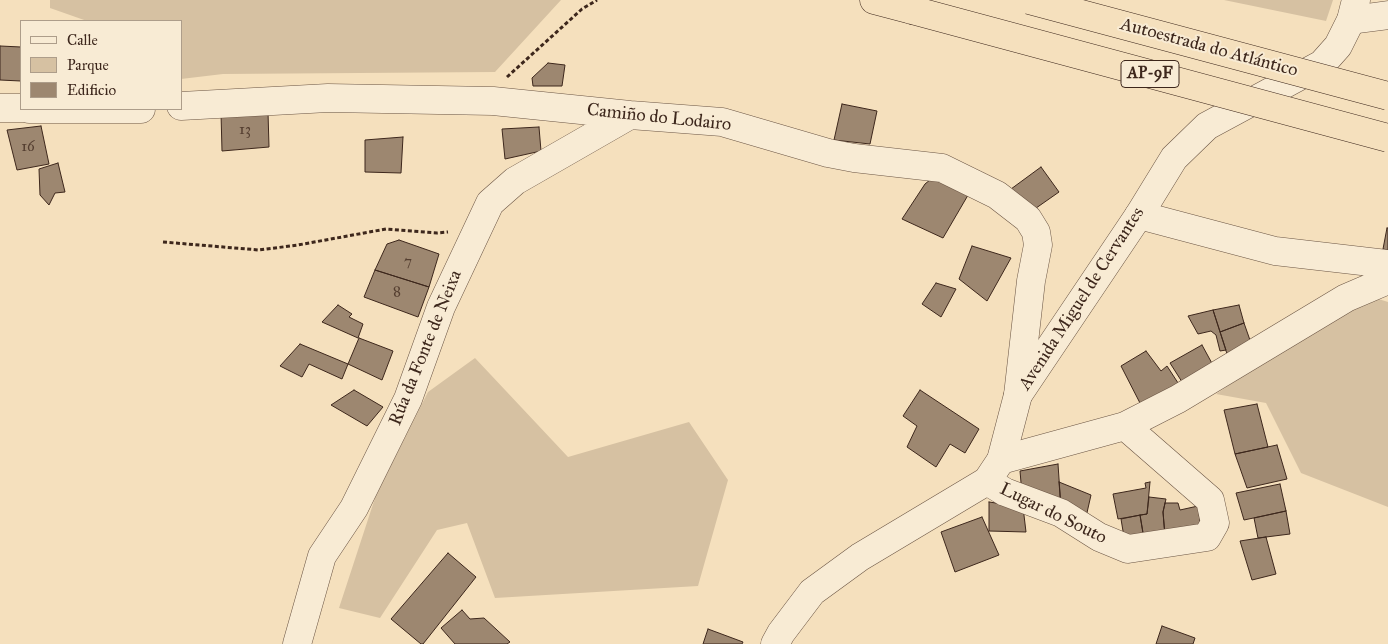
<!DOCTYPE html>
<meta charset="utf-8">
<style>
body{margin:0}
#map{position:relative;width:1388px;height:644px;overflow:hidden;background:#f5e0bd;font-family:"IM FELL Great Primer",serif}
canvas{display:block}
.legend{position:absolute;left:20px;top:20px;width:162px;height:90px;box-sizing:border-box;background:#f8ebd4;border:1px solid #ad9d8a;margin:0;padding:6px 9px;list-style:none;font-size:15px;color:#3d271c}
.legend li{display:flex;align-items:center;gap:10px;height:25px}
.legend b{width:25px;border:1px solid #ad9d8a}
</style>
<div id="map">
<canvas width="1388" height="644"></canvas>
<ul class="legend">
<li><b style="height:6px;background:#f8ebd4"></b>Calle</li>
<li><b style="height:14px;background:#d6c1a2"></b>Parque</li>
<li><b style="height:14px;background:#9d8770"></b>Edificio</li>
</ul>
</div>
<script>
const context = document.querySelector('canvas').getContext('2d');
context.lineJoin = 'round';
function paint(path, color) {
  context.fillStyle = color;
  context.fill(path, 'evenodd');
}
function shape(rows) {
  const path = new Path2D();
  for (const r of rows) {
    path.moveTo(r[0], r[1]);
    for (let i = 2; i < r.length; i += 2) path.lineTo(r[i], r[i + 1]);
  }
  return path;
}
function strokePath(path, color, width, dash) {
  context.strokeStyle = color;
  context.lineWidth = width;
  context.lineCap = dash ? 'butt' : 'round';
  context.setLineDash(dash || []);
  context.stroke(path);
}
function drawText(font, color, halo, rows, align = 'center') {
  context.font = font + ' "IM FELL Great Primer",serif';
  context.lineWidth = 4;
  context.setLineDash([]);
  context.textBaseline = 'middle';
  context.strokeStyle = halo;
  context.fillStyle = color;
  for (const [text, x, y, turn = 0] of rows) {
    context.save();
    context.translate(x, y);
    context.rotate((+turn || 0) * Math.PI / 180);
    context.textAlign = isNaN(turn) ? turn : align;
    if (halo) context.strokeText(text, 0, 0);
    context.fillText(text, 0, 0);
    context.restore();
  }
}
const green = shape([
 [50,0,561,0,495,72,223,74,181,79,181,21,87,21,50,8],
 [1224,0,1333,0,1326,21],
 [1363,294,1388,302,1388,507,1301,473,1266,403,1216,394],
 [475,358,568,457,689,422,728,480,698,586,495,598,467,523,437,530,380,618,339,608,376,495,428,392]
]);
const building = shape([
 [0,46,21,47,21,81,0,80,0,46],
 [548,63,565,65,562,86,533,86,532,78,548,63],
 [842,104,877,111,870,144,834,140,842,104],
 [268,112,269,147,222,151,221,113,268,112],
 [41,126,49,164,17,170,7,130,41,126],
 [539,127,541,151,505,159,502,129,539,127],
 [403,137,401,173,365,172,365,140,403,137],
 [58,163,65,192,55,193,49,205,40,195,39,169,58,163],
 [1041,167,1059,192,1029,213,1011,189,1041,167],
 [936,175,971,190,943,238,902,219,925,184,936,175],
 [1387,228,1388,228,1388,250,1383,249,1387,228],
 [399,240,439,254,429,287,375,270,387,244,399,240],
 [972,246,1011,258,987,301,959,279,972,246],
 [375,270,429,287,418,317,364,297,375,270],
 [936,283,956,289,941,317,922,304,936,283],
 [338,305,352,314,349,317,363,324,358,338,322,322,338,305],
 [1239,305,1244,323,1220,332,1213,310,1239,305],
 [1213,310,1226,350,1220,351,1216,335,1211,331,1198,334,1188,316,1213,310],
 [1244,323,1251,343,1228,357,1220,332,1244,323],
 [359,338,393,351,382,380,348,364,359,338],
 [300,344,348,364,342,379,309,364,302,377,280,366,300,344],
 [1202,345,1214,367,1184,385,1170,363,1202,345],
 [1146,351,1161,371,1167,366,1180,386,1141,405,1121,366,1146,351],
 [354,390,383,407,367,426,331,405,354,390],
 [920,390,979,429,965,453,950,444,936,467,907,447,917,426,903,416,920,390],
 [1257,404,1268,447,1235,454,1224,410,1257,404],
 [1277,445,1287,479,1247,488,1235,454,1277,445],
 [1058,464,1061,508,1022,494,1020,471,1058,464],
 [1059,482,1091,495,1086,517,1061,508,1059,482],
 [1150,482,1147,514,1118,519,1113,494,1146,488,1145,483,1150,482],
 [1280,484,1286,511,1244,520,1236,493,1280,484],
 [1149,497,1166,499,1163,512,1165,536,1144,539,1140,515,1147,514,1149,497],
 [989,502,1023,507,1026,532,989,531,989,502],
 [1165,503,1178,503,1180,510,1198,506,1201,528,1165,536,1163,512,1165,503],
 [1286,511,1290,534,1258,538,1254,518,1286,511],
 [1140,515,1144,539,1125,543,1121,519,1140,515],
 [982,517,999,555,955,572,941,532,982,517],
 [1266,537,1276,574,1252,580,1240,541,1266,537],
 [448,553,476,577,423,644,421,644,391,619,448,553],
 [462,610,470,619,484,618,510,642,507,644,455,644,441,628,462,610],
 [1162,626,1195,638,1193,644,1156,644,1162,626],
 [708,629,743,642,742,644,703,644,708,629]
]);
const path = shape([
 [507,77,582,9,597,0],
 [163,242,259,250,298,245,386,229,437,233,448,232]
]);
const minor = shape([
 [1351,20,1388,15],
 [181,106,328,98,493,101,630,115,722,122,828,153,854,158,942,168,997,195,1028,219,1036,232,1038,245,1031,281,1018,395],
 [0,108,21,108],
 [29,109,141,109],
 [1139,215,1275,251,1388,264],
 [1001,460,1125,426,1178,399,1346,298,1388,280],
 [987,481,1005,492,1061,513,1099,537,1128,549,1207,537,1215,523,1210,500,1125,426],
 [297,644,322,556,354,508,408,399,441,307,490,203,515,181,630,115]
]);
const tertiary = shape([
 [775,644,781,633,812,592,860,557,987,481,1001,460,1018,395,1139,215,1174,158,1207,126,1322,64,1338,46,1351,20,1356,0]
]);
const motorway = shape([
 [874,0,912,10]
]);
const motorwayBridge = shape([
 [1029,0,1388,96],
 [912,10,1388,138]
]);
const numberNames = [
 ["13",245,130],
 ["16",28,147],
 ["7",408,262],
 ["8",397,292]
];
const shields = [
 [1150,74,58]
];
const shieldNames = [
 ["AP-9F",1150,74]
];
const streetNames = [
 ["Autoestrada do Atlántico",1209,48,15],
 ["Camiño do Lodairo",659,118,6],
 ["Avenida Miguel de Cervantes",1082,299,-57],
 ["Rúa da Fonte de Neixa",426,348,-68],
 ["Lugar do Souto",1053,514,26]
];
paint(green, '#d6c1a2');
paint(building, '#9d8770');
strokePath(building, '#3d271c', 1);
strokePath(minor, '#6b5544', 29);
strokePath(tertiary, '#6b5544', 29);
strokePath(motorway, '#3d271c', 29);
strokePath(path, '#3d271c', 3, [4, 2.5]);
strokePath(minor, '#f8ebd4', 28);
strokePath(tertiary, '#f8ebd4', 28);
strokePath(motorway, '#f5e0bd', 28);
strokePath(motorwayBridge, '#3d271c', 29, []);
strokePath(motorwayBridge, '#f5e0bd', 28);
drawText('15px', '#553f31', null, numberNames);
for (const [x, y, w] of shields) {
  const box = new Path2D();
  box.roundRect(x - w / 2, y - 13.5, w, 27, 4);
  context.fillStyle = '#f8ebd4';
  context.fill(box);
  strokePath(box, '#3d271c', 1);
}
drawText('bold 16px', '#3d271c', null, shieldNames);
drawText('18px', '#3d271c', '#f8ebd4', streetNames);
</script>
